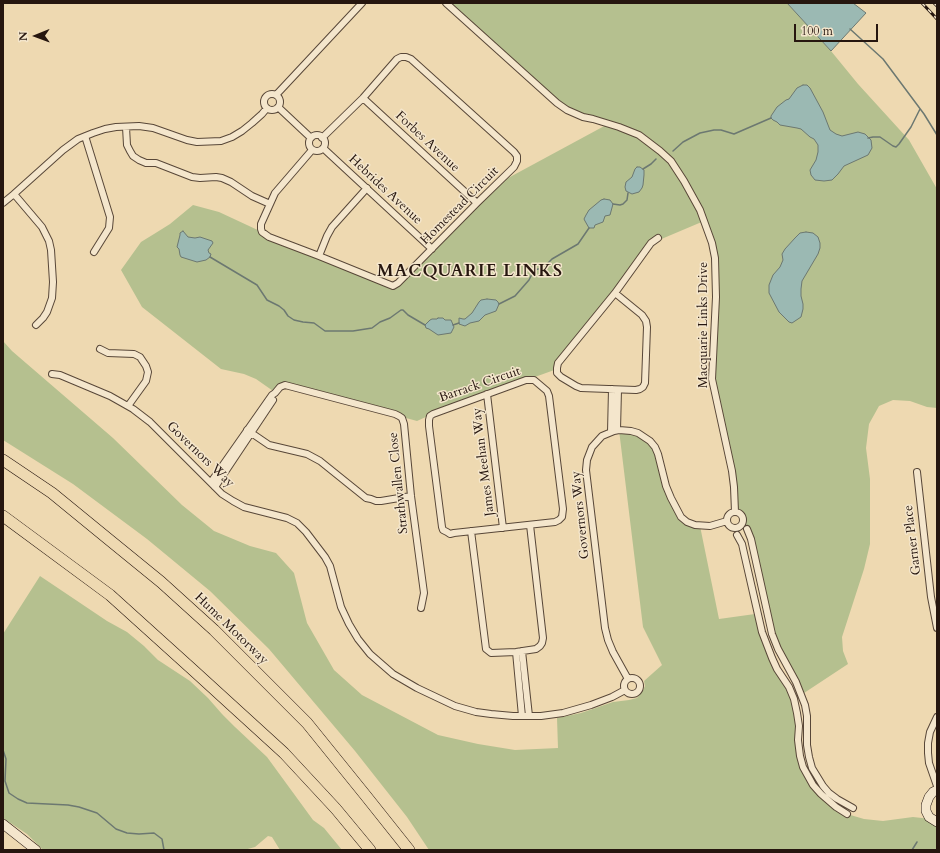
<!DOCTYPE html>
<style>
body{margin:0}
#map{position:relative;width:940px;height:853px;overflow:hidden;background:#eed9b1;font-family:Cardo,serif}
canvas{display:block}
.frame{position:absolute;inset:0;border:4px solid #26160f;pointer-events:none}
.north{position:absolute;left:16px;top:16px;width:40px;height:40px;-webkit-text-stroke:3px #f4e6cc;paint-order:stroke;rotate:269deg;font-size:11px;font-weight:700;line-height:16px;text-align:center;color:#26160f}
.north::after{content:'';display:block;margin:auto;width:14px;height:18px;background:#26160f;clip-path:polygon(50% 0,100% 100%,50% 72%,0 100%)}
.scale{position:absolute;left:794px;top:24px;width:84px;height:18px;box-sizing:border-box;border:2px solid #26160f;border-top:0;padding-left:5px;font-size:12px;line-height:14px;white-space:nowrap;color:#26160f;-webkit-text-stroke:3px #f4e6cc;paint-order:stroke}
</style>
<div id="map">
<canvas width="940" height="853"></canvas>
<div class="frame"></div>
<div class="north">N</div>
<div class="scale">100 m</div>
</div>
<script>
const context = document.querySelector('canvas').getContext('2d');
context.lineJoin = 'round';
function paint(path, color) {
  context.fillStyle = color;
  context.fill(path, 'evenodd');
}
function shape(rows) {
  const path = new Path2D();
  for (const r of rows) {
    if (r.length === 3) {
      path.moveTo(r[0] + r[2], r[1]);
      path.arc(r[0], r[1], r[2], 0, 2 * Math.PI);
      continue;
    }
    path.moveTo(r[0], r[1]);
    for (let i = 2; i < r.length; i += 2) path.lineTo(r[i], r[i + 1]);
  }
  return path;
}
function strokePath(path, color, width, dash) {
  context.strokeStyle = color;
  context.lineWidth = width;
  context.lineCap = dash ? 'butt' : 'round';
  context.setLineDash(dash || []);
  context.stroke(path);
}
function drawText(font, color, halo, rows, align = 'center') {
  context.font = font + ' Cardo,serif';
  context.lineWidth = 3;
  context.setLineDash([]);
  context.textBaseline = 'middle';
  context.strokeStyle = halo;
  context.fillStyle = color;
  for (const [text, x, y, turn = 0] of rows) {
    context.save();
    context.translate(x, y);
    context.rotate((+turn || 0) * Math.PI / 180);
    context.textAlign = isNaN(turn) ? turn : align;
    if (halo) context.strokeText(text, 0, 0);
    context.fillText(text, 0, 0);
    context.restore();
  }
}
const green = shape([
 [446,3,787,3,831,51,858,84,909,140,937,189,937,408,927,407,910,401,893,400,879,406,869,424,866,448,870,479,870,544,864,569,842,637,843,651,848,664,801,695,771,630,752,541,742,520,741,514,735,512,734,487,713,379,716,259,704,221,652,243,557,369,430,415,417,421,286,385,276,393,256,379,244,374,221,369,142,307,121,270,141,242,154,234,170,224,193,205,219,212,262,232,392,286,497,184,608,124,567,110],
 [3,341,12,351,113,438,182,505,214,531,250,546,276,553,294,573,307,623,334,670,362,695,438,735,478,744,515,750,558,748,557,718,581,713,613,702,629,700,637,698,643,690,645,686,644,681,662,665,643,627,619,430,631,431,650,440,671,498,687,522,700,526,719,619,755,614,772,658,792,695,800,755,813,785,847,814,864,819,883,821,913,817,931,819,937,826,937,850,429,850,407,817,355,751,269,649,210,591,147,539,73,484,3,440],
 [40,576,107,621,127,632,144,646,158,660,190,681,208,698,222,714,235,727,267,757,313,820,324,828,342,850,280,850,272,837,268,836,255,847,244,850,43,850,27,834,3,818,3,634]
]);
const water = shape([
 [787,3,853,3,866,13,831,51,787,3],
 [803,85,807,85,810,88,823,112,830,130,836,134,842,136,858,132,865,134,871,140,872,148,868,155,844,166,838,174,832,180,824,181,815,180,811,175,810,170,816,160,818,152,818,145,814,139,810,137,801,129,797,128,780,125,777,122,773,120,771,118,771,116,777,107,786,100,789,99,797,88,803,85],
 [637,167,640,167,644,170,644,175,643,185,642,188,639,192,632,194,626,191,625,187,626,182,632,177,635,169,637,167],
 [604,199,610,200,613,204,610,215,605,216,603,222,595,225,594,228,589,228,585,221,584,219,586,215,589,210,601,200,604,199],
 [183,231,188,237,195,238,200,237,212,241,213,243,208,250,209,253,211,254,210,257,206,260,197,262,181,257,180,255,179,249,177,247,180,235,180,233,183,231],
 [806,232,813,233,818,237,820,243,820,248,818,254,802,281,801,289,801,296,803,304,803,309,801,317,792,323,789,322,779,312,769,293,769,285,773,275,780,267,783,260,782,254,785,249,795,238,800,233,806,232],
 [487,299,496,300,498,302,499,304,496,311,485,315,479,321,470,323,465,326,459,324,459,318,463,319,465,319,472,313,479,302,481,300,487,299],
 [438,318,443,318,445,320,451,320,454,327,451,333,438,335,429,329,426,328,425,325,430,320,432,319,437,319,438,318]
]);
const stream = shape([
 [850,29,883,59,924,114,937,135],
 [868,138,873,137,880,137,893,146,896,147,899,144,911,127,920,109],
 [673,151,683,142,700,133,714,130,721,130,734,134,771,118],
 [643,169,651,164,656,159],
 [613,204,620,205,623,204,627,200,628,193],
 [210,257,257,285,267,300,279,306,284,310,288,316,294,320,303,322,314,323,325,331,353,331,372,328,380,322,390,318,401,310,403,310,408,315,425,325],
 [499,304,515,296,529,280,534,270,543,268,552,259,578,244,589,228],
 [453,325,459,323],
 [3,750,6,759,5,781,9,793,18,799,27,803,68,805,79,807,97,813,116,829,127,833,139,834,154,833,162,839,164,850],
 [912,850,917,842]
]);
const street = shape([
 [446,3,557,103,567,110,583,117,593,119,619,127,639,135,660,151,671,161,684,181,700,210,712,243,715,258,716,297,712,379,732,471,734,487,735,512],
 [272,102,8],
 [276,95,362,3],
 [363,98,477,203],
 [278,107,311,138],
 [126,127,127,145,130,151,133,156,139,160,146,163,156,163,192,177,200,178,216,177,222,178,231,182,252,196,270,204],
 [317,143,8],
 [85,136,110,217,109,228,94,252],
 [323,148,432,249],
 [312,150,275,193,261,224,261,229,262,232,269,237,319,256,393,286,398,283,477,203,514,167,517,161,517,156,514,152,411,59,406,57,401,57,397,59,363,98,322,138],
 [14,194,42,227,49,241,51,250,53,282,52,298,47,312,43,318,36,325],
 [3,203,14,194,63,150,78,139,93,133,105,129,116,127,139,126,153,128,187,140,197,142,221,141,232,137,242,131,252,123,262,114,267,108],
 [319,256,327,236,332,227,367,188],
 [615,293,558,363,557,368,557,373,561,377,576,386,581,388,636,390,640,389,643,387,645,383,647,327,646,321,642,315,615,293,651,243,658,238],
 [100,349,108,353,134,354,140,357,146,366,148,372,146,381,128,406],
 [52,374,60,375,110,396,133,409,150,422,222,494,233,501,244,507,287,518,297,523,306,532,325,557,330,566,341,607,349,624,358,639,370,654,393,674,417,688,455,706,476,712,491,714,513,716,541,716,563,713,591,705,612,697,625,690],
 [526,380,534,380,547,391,549,396,563,509,562,517,559,520,555,522,454,533,450,534,447,532,443,530,442,527,429,426,429,420,430,416,433,414,526,380],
 [487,394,503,528],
 [247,430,269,445,307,454,320,461,366,498,371,499,376,501,381,501,411,496],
 [617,430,618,390],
 [611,432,612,389],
 [917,472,931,597,937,628],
 [211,482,272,395,275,393,280,387,285,385,395,414,399,416,402,418,404,424,411,496,424,593,421,608],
 [215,487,273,400],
 [735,520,8],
 [747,529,751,539,772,634,778,649,796,682,805,705,807,716,807,745,809,757,812,768,823,786,829,793,837,799,853,808],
 [471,531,486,649,491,653,516,652,536,649,540,646,542,643,543,638,530,525],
 [737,535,742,544,744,553,762,632,772,658,777,669,789,687,794,699,797,713,799,726,798,740,800,756,803,767,813,785,821,794,836,807,847,814],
 [522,651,529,716],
 [516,652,522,716],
 [632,686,8],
 [628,679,613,652,608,640,605,628,586,470,587,460,592,447,602,436,614,431,619,430,631,431,638,433,650,441,655,447,658,454,666,486,671,498,681,517,687,522,695,525,710,526,727,521],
 [937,717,930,732,928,743,928,753,929,763,937,786]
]);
const secondary = shape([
 [937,790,933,792,929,797,926,805,926,811,929,817,937,822],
 [3,824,36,850]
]);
const highway = shape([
 [3,460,52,493,107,538,161,582,214,630,307,723,366,796,409,850],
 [3,516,110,595,193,670,284,753,336,809,370,850]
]);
const rail = shape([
 [922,3,937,19],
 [934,3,937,6]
]);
const streetNames = [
 ["Forbes Avenue",427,142,43],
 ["Hebrides Avenue",385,190,43],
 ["Homestead Circuit",460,206,-45],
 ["Macquarie Links Drive",704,325,-90],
 ["Barrack Circuit",480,385,-19],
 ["Governors Way",200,455,44],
 ["James Meehan Way",484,462,-97],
 ["Strathwallen Close",399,483,-96],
 ["Governors Way",581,515,-96],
 ["Garner Place",913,540,-97],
 ["Hume Motorway",231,629,44]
];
const districtNames = [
 ["MACQUARIE LINKS",470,272]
];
paint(green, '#b5c08f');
paint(water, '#9bb9b3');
strokePath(water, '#6c7871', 1);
strokePath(stream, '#6c7871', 1.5);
strokePath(street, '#584738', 8);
strokePath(secondary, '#26160f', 10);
strokePath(highway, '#26160f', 12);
strokePath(street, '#f4e6cc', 6);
strokePath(secondary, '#f4e6cc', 9);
strokePath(highway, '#eed9b1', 11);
strokePath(rail, '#26160f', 3);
strokePath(rail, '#f4e6cc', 1.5, [4.5]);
drawText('13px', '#26160f', '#f4e6cc', streetNames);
context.letterSpacing = '1px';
drawText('bold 17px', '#26160f', '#f4e6cc', districtNames);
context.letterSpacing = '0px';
</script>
